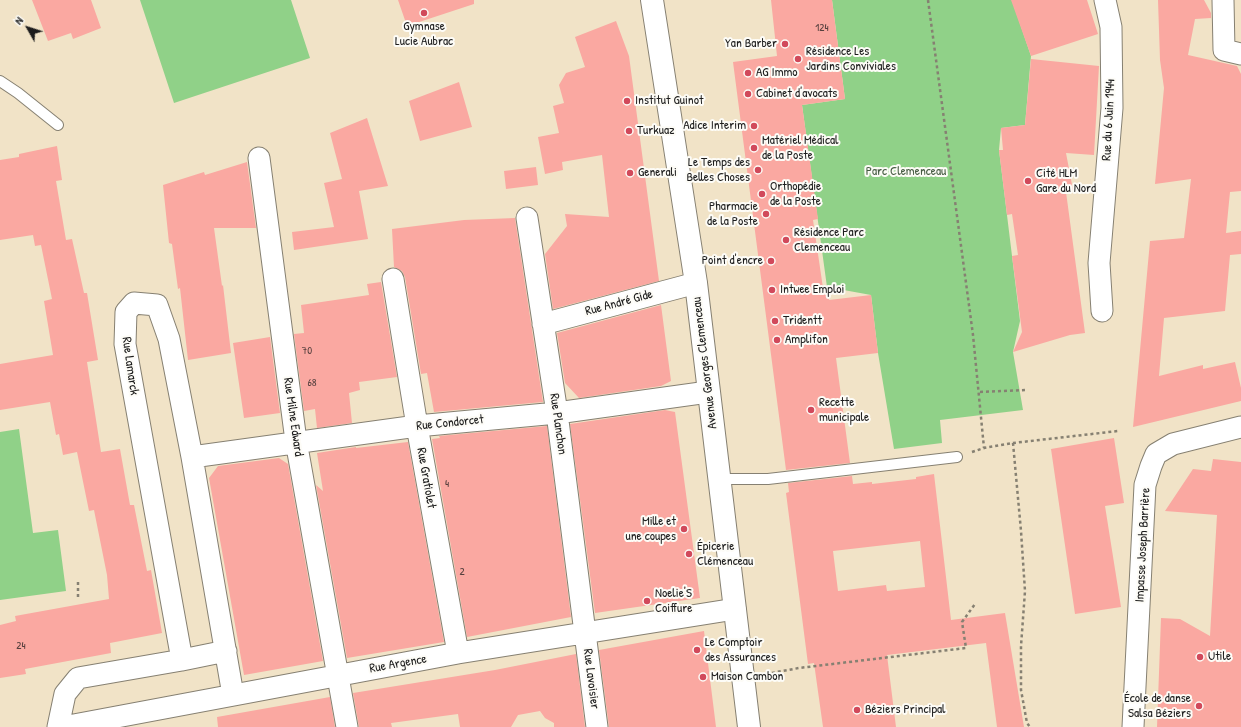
<!DOCTYPE html>
<meta charset="utf-8">
<style>
body{margin:0}
#map{position:relative;width:1241px;height:727px;overflow:hidden;background:#f1e3c7;font-family:"Patrick Hand",sans-serif}
canvas{display:block}
.north{position:absolute;left:8px;top:8px;width:40px;height:40px;-webkit-text-stroke:3px #fdfcf7;paint-order:stroke;rotate:309deg;font-size:11px;font-weight:700;line-height:16px;text-align:center;color:#1c1c1c}
.north::after{content:'';display:block;margin:auto;width:14px;height:18px;background:#1c1c1c;clip-path:polygon(50% 0,100% 100%,50% 72%,0 100%)}
</style>
<div id="map">
<canvas width="1241" height="727"></canvas>
<div class="north">N</div>
</div>
<script>
const context = document.querySelector('canvas').getContext('2d');
context.lineJoin = 'round';
function paint(path, color) {
  context.fillStyle = color;
  context.fill(path, 'evenodd');
}
function shape(rows) {
  const path = new Path2D();
  for (const r of rows) {
    path.moveTo(r[0], r[1]);
    for (let i = 2; i < r.length; i += 2) path.lineTo(r[i], r[i + 1]);
  }
  return path;
}
function strokePath(path, color, width, dash) {
  context.strokeStyle = color;
  context.lineWidth = width;
  context.lineCap = dash ? 'butt' : 'round';
  context.setLineDash(dash || []);
  context.stroke(path);
}
function drawText(font, color, halo, rows, align = 'center') {
  context.font = font + ' "Patrick Hand",sans-serif';
  context.lineWidth = 4;
  context.setLineDash([]);
  context.textBaseline = 'middle';
  context.strokeStyle = halo;
  context.fillStyle = color;
  for (const [text, x, y, turn = 0] of rows) {
    context.save();
    context.translate(x, y);
    context.rotate((+turn || 0) * Math.PI / 180);
    context.textAlign = isNaN(turn) ? turn : align;
    if (halo) context.strokeText(text, 0, 0);
    context.fillText(text, 0, 0);
    context.restore();
  }
}
const green = shape([
 [140,0,291,0,310,58,174,103],
 [832,0,1012,0,1031,56,1025,125,1001,128,999,150,1020,321,1013,352,1023,410,940,420,942,443,894,449,878,353,871,295,827,287,802,105,845,99],
 [19,429,33,533,58,530,66,591,0,600,0,432]
]);
const building = shape([
 [32,0,91,0,101,28,73,39,71,33,48,41],
 [398,0,474,0,474,4,407,26],
 [771,0,832,0,845,99,802,105,818,219,813,220,823,288,827,287,829,300,871,295,878,353,836,358,850,463,786,470,733,62,777,56],
 [1011,0,1087,0,1098,34,1031,56],
 [1158,0,1204,0,1211,13,1211,18,1195,19,1188,55,1237,66,1241,74,1241,191,1230,192,1226,233,1241,231,1241,254,1230,255,1225,311,1164,318,1159,376,1203,365,1203,369,1235,362,1241,388,1241,401,1133,427,1150,241,1184,238,1191,179,1155,184,1164,88,1160,60],
 [616,21,629,56,659,281,553,309,545,254,567,226,565,214,609,217,602,155,562,162,563,170,545,174,538,137,559,133,553,106,564,103,559,85,566,73,585,67,575,37],
 [1031,59,1099,66,1094,155,1066,153,1073,190,1066,192,1085,333,1070,335,1013,352,1022,332,1012,256,1018,255,1012,214,1007,215,999,150,1003,150,1001,128,1025,125],
 [459,82,472,127,420,141,409,101],
 [367,118,388,186,359,191,368,239,294,250,292,232,334,227,324,183,342,179,330,133],
 [57,146,62,180,56,181,66,240,72,239,84,293,87,293,98,360,87,362,101,452,120,449,130,505,134,505,147,571,151,570,162,633,110,643,111,653,25,669,26,674,0,678,0,625,16,621,15,616,109,599,107,575,94,510,89,511,77,452,63,455,59,434,56,435,50,402,0,410,0,364,53,355,44,301,52,299,41,245,35,246,33,235,0,240,0,160,19,157,19,154],
 [247,162,256,228,214,228,222,286,223,285,231,353,188,360,180,288,178,289,172,244,169,243,163,185,204,172,205,175],
 [536,167,538,185,506,189,504,171],
 [515,218,543,402,434,412,427,373,421,374,405,277,402,271,394,267,392,229,464,220],
 [381,282,397,377,359,382,360,390,349,393,352,423,317,428,315,409,304,411,294,334,304,333,301,305,369,295,367,284],
 [661,305,671,381,661,386,579,398,565,383,557,333],
 [270,337,280,413,244,418,233,343],
 [665,410,675,412,700,598,595,613,570,424],
 [547,426,571,617,467,637,432,439,440,438,439,436],
 [1114,438,1124,503,1105,506,1121,607,1075,614,1051,449],
 [408,442,444,642,347,658,316,485,323,491,317,453,356,447,356,448],
 [279,458,288,464,323,661,244,675,209,478,218,466],
 [1213,459,1241,462,1241,727,1157,727,1161,618,1180,619,1210,636,1217,515,1165,511,1193,469,1211,471],
 [934,474,951,620,1005,613,1024,727,997,727,986,643,887,655,896,727,823,727,814,663,808,664,786,493,789,492,788,483,852,476,853,484,872,482,872,484,916,479,916,477],
 [920,541,925,587,887,591,886,585,838,591,833,551],
 [704,631,716,727,609,727,599,650],
 [576,654,585,727,554,727,554,723,545,718,540,711,518,715,511,727,460,727,458,714,391,723,392,727,359,727,353,693,495,670],
 [330,697,335,727,218,727,217,717]
]);
const path = shape([
 [928,0,973,335,984,448],
 [980,392,1027,390],
 [1013,443,1021,531,1025,591,1021,646,1021,690,1027,723,1030,727],
 [972,452,984,448,1013,443,1118,431],
 [78,597,78,581],
 [766,674,799,668,966,648,962,622,975,604]
]);
const lane = shape([
 [0,81,18,93,58,125],
 [719,479,768,479,957,457]
]);
const street = shape([
 [1223,0,1224,50,1241,54],
 [259,158,296,441,347,727],
 [527,218,557,413,597,727],
 [393,279,417,426,458,653],
 [1102,311,1099,263,1112,108,1111,27,1105,0],
 [543,324,696,283],
 [192,457,417,426,557,413,708,392],
 [182,660,226,651],
 [58,727,65,694,78,678,182,660,125,344,126,312,134,303,157,305,169,339,192,457,233,695],
 [63,727,458,653,735,609],
 [1133,727,1145,485,1151,466,1156,454,1173,444,1241,427]
]);
const secondary = shape([
 [652,0,696,283,749,727]
]);
const markers = [
 [424,13,4,"#d1495b"],
 [785,44,4,"#d1495b"],
 [798,59,4,"#d1495b"],
 [748,73,4,"#d1495b"],
 [748,94,4,"#d1495b"],
 [627,101,4,"#d1495b"],
 [754,126,4,"#d1495b"],
 [629,131,4,"#d1495b"],
 [754,148,4,"#d1495b"],
 [758,170,4,"#d1495b"],
 [630,173,4,"#d1495b"],
 [1028,181,4,"#d1495b"],
 [762,194,4,"#d1495b"],
 [766,214,4,"#d1495b"],
 [786,240,4,"#d1495b"],
 [771,261,4,"#d1495b"],
 [772,290,4,"#d1495b"],
 [775,321,4,"#d1495b"],
 [777,340,4,"#d1495b"],
 [811,410,4,"#d1495b"],
 [684,529,4,"#d1495b"],
 [689,554,4,"#d1495b"],
 [647,601,4,"#d1495b"],
 [697,650,4,"#d1495b"],
 [1200,657,4,"#d1495b"],
 [703,677,4,"#d1495b"],
 [1199,706,4,"#d1495b"],
 [857,710,4,"#d1495b"]
];
const numberNames = [
 ["124",822,28],
 ["70",307,351],
 ["68",312,383],
 ["4",447,484],
 ["2",462,572],
 ["24",21,646]
];
const poiNames = [
 ["Gymnase",424,27,"center"],
 ["Lucie Aubrac",424,42,"center"],
 ["Yan Barber",777,44,"right"],
 ["Résidence Les",806,52],
 ["Jardins Conviviales",806,67],
 ["AG Immo",756,73],
 ["Cabinet d'avocats",756,94],
 ["Institut Guinot",635,101],
 ["Adice Interim",746,126,"right"],
 ["Turkuaz",637,131],
 ["Matériel Médical",762,141],
 ["de la Poste",762,156],
 ["Le Temps des",750,163,"right"],
 ["Belles Choses",750,178,"right"],
 ["Generali",638,173],
 ["Cité HLM",1036,174],
 ["Gare du Nord",1036,189],
 ["Orthopédie",770,187],
 ["de la Poste",770,202],
 ["Pharmacie",758,207,"right"],
 ["de la Poste",758,222,"right"],
 ["Résidence Parc",794,233],
 ["Clemenceau",794,248],
 ["Point d'encre",763,261,"right"],
 ["Intwee Emploi",780,290],
 ["Tridentt",783,321],
 ["Amplifon",785,340],
 ["Recette",819,403],
 ["municipale",819,418],
 ["Mille et",676,522,"right"],
 ["une coupes",676,537,"right"],
 ["Épicerie",697,547],
 ["Clémenceau",697,562],
 ["Noelie'S",655,594],
 ["Coiffure",655,609],
 ["Le Comptoir",705,643],
 ["des Assurances",705,658],
 ["Utile",1208,657],
 ["Maison Cambon",711,677],
 ["École de danse",1191,699,"right"],
 ["Salsa Béziers",1191,714,"right"],
 ["Béziers Principal",865,710]
];
const streetNames = [
 ["Rue du 6 Juin 1944",1109,120,-87],
 ["Rue André Gide",619,303,-15],
 ["Avenue Georges Clemenceau",705,363,-97],
 ["Rue Lamarck",130,366,82],
 ["Rue Milne Edward",293,417,82],
 ["Rue Condorcet",450,423,-6],
 ["Rue Planchon",558,424,82],
 ["Rue Gratiolet",426,478,80],
 ["Impasse Joseph Barrière",1143,545,-87],
 ["Rue Argence",398,664,-10],
 ["Rue Lavoisier",591,679,83]
];
const parkNames = [
 ["Parc Clemenceau",906,172]
];
paint(green, '#90d188');
paint(building, '#faa8a1');
strokePath(lane, '#868072', 12);
strokePath(street, '#868072', 23);
strokePath(secondary, '#868072', 24);
strokePath(path, '#868072', 2.5, [3, 3]);
strokePath(lane, '#fff', 10);
strokePath(street, '#fff', 21);
strokePath(secondary, '#fff', 22);
for (const [x, y, r, color] of markers) {
  const dot = new Path2D();
  dot.arc(x, y, r, 0, 2 * Math.PI);
  context.fillStyle = color;
  context.fill(dot);
  strokePath(dot, '#fdfcf7', 1.5);
}
drawText('11px', '#543f3d', null, numberNames);
drawText('13px', '#1c1c1c', '#fdfcf7', poiNames, 'left');
drawText('13px', '#1c1c1c', '#fdfcf7', streetNames);
drawText('13px', '#455b42', '#fdfcf7', parkNames);
</script>
